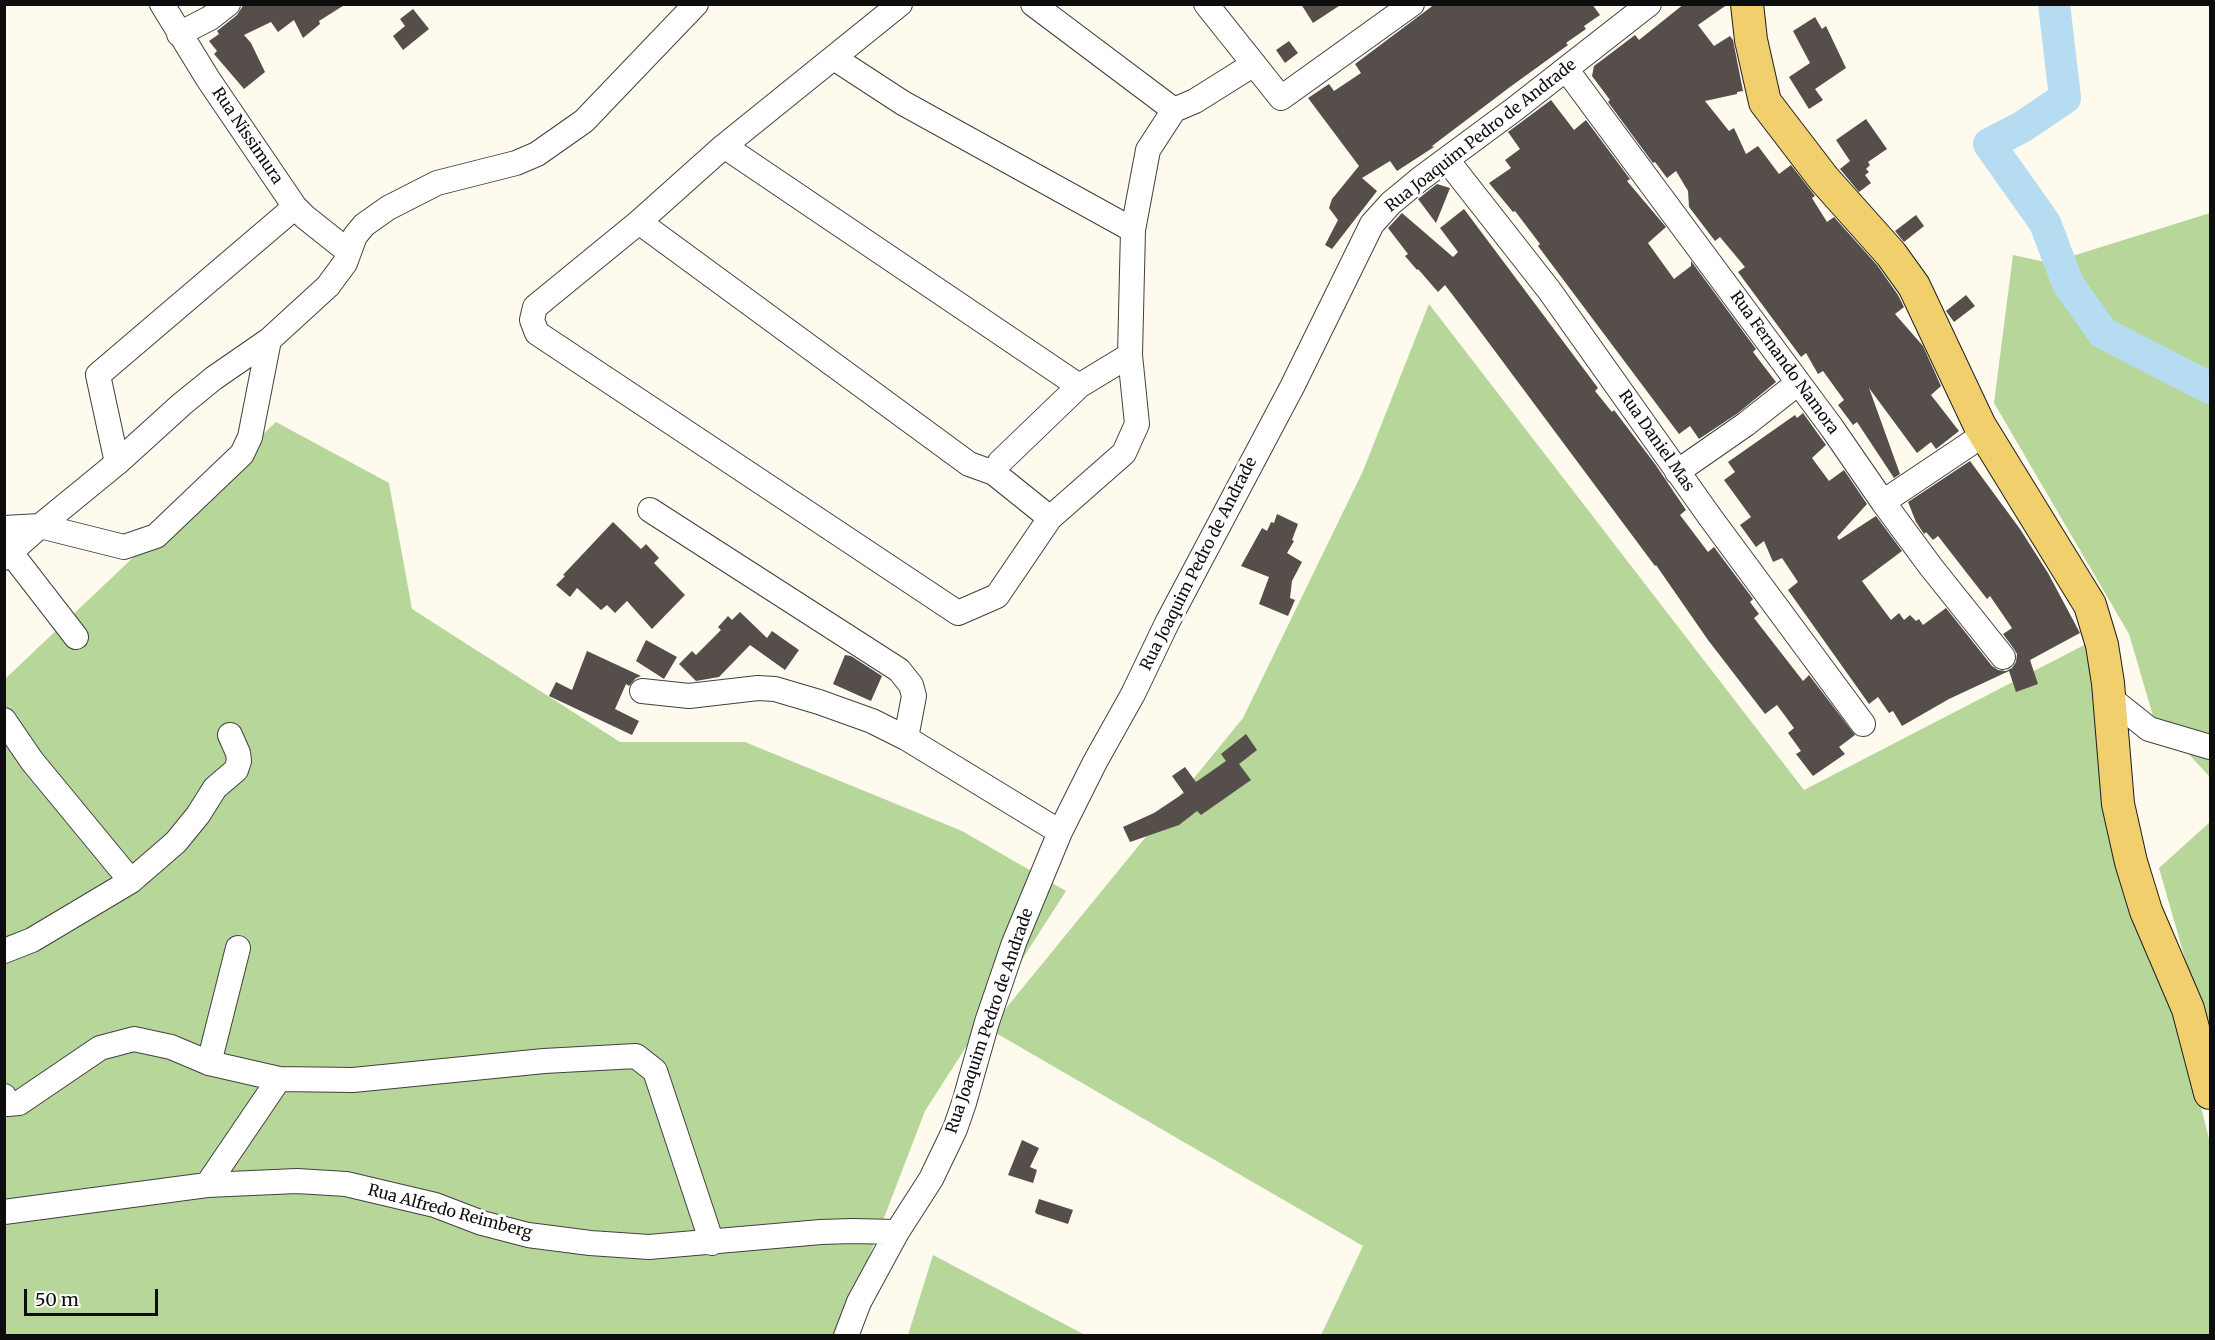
<!DOCTYPE html>
<style>
body{margin:0}
#map{position:relative;width:2215px;height:1340px;overflow:hidden;background:#fefbee;font-family:Merriweather,serif}
canvas{display:block}
.frame{position:absolute;inset:0;border:6px solid #0d0d0d;pointer-events:none}
.scale{position:absolute;left:24px;top:1289px;width:134px;height:27px;box-sizing:border-box;border:3px solid #0d0d0d;border-top:0;padding-left:8px;font-size:18px;line-height:21px;white-space:nowrap;color:#0d0d0d;-webkit-text-stroke:4px #fff;paint-order:stroke}
</style>
<div id="map">
<canvas width="2215" height="1340"></canvas>
<div class="frame"></div>
<div class="scale">50 m</div>
</div>
<script>
const context = document.querySelector('canvas').getContext('2d');
context.lineJoin = 'round';
function paint(path, color) {
  context.fillStyle = color;
  context.fill(path, 'evenodd');
}
function shape(rows) {
  const path = new Path2D();
  for (const r of rows) {
    path.moveTo(r[0], r[1]);
    for (let i = 2; i < r.length; i += 2) path.lineTo(r[i], r[i + 1]);
  }
  return path;
}
function strokePath(path, color, width, dash) {
  context.strokeStyle = color;
  context.lineWidth = width;
  context.lineCap = dash ? 'butt' : 'round';
  context.setLineDash(dash || []);
  context.stroke(path);
}
function drawText(font, color, halo, rows, align = 'center') {
  context.font = font + ' Merriweather,serif';
  context.lineWidth = 6;
  context.setLineDash([]);
  context.textBaseline = 'middle';
  context.strokeStyle = halo;
  context.fillStyle = color;
  for (const [text, x, y, turn = 0] of rows) {
    context.save();
    context.translate(x, y);
    context.rotate((+turn || 0) * Math.PI / 180);
    context.textAlign = isNaN(turn) ? turn : align;
    if (halo) context.strokeText(text, 0, 0);
    context.fillText(text, 0, 0);
    context.restore();
  }
}
const forest = shape([
 [2210,213,2210,777,2153,716,2129,634,1994,403,2013,255,2050,263],
 [1429,304,1804,790,2090,642,2161,947,2210,1143,2210,1335,1321,1335,1363,1246,989,1029,1243,718,1363,471],
 [276,422,389,483,412,609,620,742,745,742,962,831,1066,891,925,1111,839,1335,5,1336,5,679],
 [2210,822,2210,1046,2159,868],
 [933,1255,1085,1335,908,1335]
]);
const river = shape([
 [2054,4,2065,98,2022,127,1989,144,2045,223,2068,284,2103,333,2210,388]
]);
const building = shape([
 [244,4,346,4,319,21,320,24,303,38,294,20,278,32,271,22,244,35,251,43,265,72,244,89,214,54,217,51,209,41,219,34,217,31,237,15],
 [1301,4,1342,4,1313,23],
 [1435,4,1592,4,1600,15,1584,26,1586,29,1566,43,1568,45,1510,87,1432,146,1434,147,1397,171,1390,161,1362,178,1377,191,1332,249,1325,245,1338,220,1329,208,1332,199,1359,166,1308,98,1329,84,1334,91,1361,73,1355,64],
 [1684,4,1728,4,1698,25,1714,46,1730,36,1733,40,1743,91,1737,92,1737,94,1705,101,1729,131,1734,128,1746,154,1758,146,1779,174,1791,165,1815,196,1812,198,1827,222,1834,217,1877,265,1898,295,1904,307,1895,314,1923,346,1941,386,1931,395,1959,431,1936,449,1931,442,1917,453,1869,388,1900,474,1894,478,1857,422,1853,425,1838,405,1844,400,1823,371,1818,374,1806,353,1801,357,1738,272,1745,267,1720,237,1715,241,1689,207,1688,191,1676,171,1667,178,1655,162,1653,163,1608,102,1610,100,1592,76,1594,66,1606,57,1635,35,1639,40],
 [413,9,429,29,403,50,393,36,405,26,400,19],
 [1815,17,1822,29,1826,26,1846,68,1815,89,1823,100,1809,109,1789,77,1810,63,1793,31],
 [1289,41,1298,53,1285,63,1276,50],
 [1551,100,1574,130,1586,120,1630,179,1627,181,1666,227,1648,243,1674,279,1691,266,1691,261,1756,349,1753,352,1776,382,1738,413,1699,439,1690,426,1679,434,1538,246,1540,244,1515,211,1513,212,1489,183,1511,168,1505,160,1520,149,1508,132],
 [1866,119,1887,149,1868,162,1870,165,1866,169,1869,172,1865,175,1871,183,1859,192,1840,169,1850,161,1836,140],
 [1437,184,1450,188,1436,223,1418,199],
 [1464,209,1598,388,1595,391,1612,412,1614,410,1655,464,1686,510,1680,515,1708,552,1714,547,1753,599,1750,602,1759,614,1754,618,1803,681,1809,675,1855,735,1839,747,1845,754,1813,776,1796,754,1801,751,1788,733,1794,728,1777,705,1765,714,1708,640,1656,565,1655,566,1474,323,1445,285,1438,292,1418,269,1417,270,1405,256,1408,254,1388,228,1402,213,1453,257,1458,252,1440,228],
 [1916,215,1924,226,1904,242,1895,231],
 [1966,295,1975,306,1954,322,1946,311],
 [1803,413,1826,445,1812,458,1829,481,1844,470,1867,504,1837,537,1839,540,1876,516,1902,551,1862,581,1891,620,1899,613,1904,620,1910,615,1916,621,1919,619,1923,625,1946,608,1992,666,1998,670,2006,671,2012,668,2016,662,2017,654,2014,649,2003,634,2012,628,1990,596,1987,599,1938,536,1933,540,1926,532,1924,534,1916,522,1908,502,1970,461,2020,529,2048,573,2080,633,2030,660,2038,684,2016,692,2009,671,1949,699,1902,726,1893,711,1889,713,1878,697,1869,704,1788,590,1798,582,1782,558,1773,562,1764,541,1756,547,1740,525,1751,517,1724,480,1735,472,1728,462,1795,415,1797,418],
 [1277,514,1298,524,1292,540,1294,541,1287,553,1302,562,1292,581,1290,598,1295,600,1288,616,1259,604,1269,577,1241,566,1262,528,1267,531,1271,522,1274,523],
 [613,522,641,549,646,544,659,558,654,563,685,595,652,629,627,601,615,613,607,605,601,610,577,588,570,597,556,585,565,576,563,575],
 [740,612,767,638,772,631,799,650,785,670,750,645,719,677,696,681,679,664,692,651,696,655,721,630,718,627,728,616,732,620],
 [646,640,677,657,664,679,636,661],
 [587,651,641,676,636,678,629,686,626,684,615,709,639,721,632,735,549,696,556,682,572,690],
 [845,655,851,656,882,676,871,701,833,684],
 [1246,734,1257,750,1239,764,1251,780,1201,815,1197,811,1179,825,1130,842,1123,827,1154,813,1184,793,1172,776,1185,767,1196,782,1226,761,1221,754],
 [1022,1140,1039,1148,1030,1167,1037,1170,1033,1183,1008,1175],
 [1039,1199,1073,1210,1068,1224,1037,1214,1035,1212]
]);
const minor = shape([
 [162,4,208,79,295,207,305,217,349,252],
 [900,4,724,146,639,222,535,307,532,320,537,333,958,613,997,596,1050,518,1124,453,1137,424,1130,355],
 [1033,4,1174,110],
 [1206,4,1281,98,1412,4],
 [179,34,210,18,228,4],
 [834,58,903,103,1133,230],
 [1566,69,1832,428,1883,502,1931,567,2003,657],
 [724,146,1079,386],
 [1447,160,1549,290,1710,517,1863,724],
 [639,222,969,464,994,473,1000,462,1079,386,1130,355,1133,230,1148,150,1174,110,1195,101,1254,64],
 [117,463,98,375,295,207],
 [1677,472,1746,424,1798,383],
 [994,473,1050,518],
 [1883,502,1986,433],
 [650,510,899,670,911,685,914,696,906,738],
 [4,528,40,526,117,463,182,404,214,378,269,340,328,286,345,263,355,236,364,225,388,208,437,183,516,163,537,154,584,121,696,4],
 [11,553,76,637],
 [4,558,40,526,124,547,156,536,242,454,250,437,269,340],
 [642,691,689,696,758,688,775,689,819,702,872,721,906,738,1060,832],
 [2110,698,2149,729,2210,747],
 [4,720,32,761,131,881],
 [4,951,32,940,131,881,176,842,198,815,215,788,236,770,239,761,238,753,230,735],
 [209,1063,238,948],
 [4,1096,8,1104,19,1103,100,1048,134,1039,171,1047,209,1063,279,1079],
 [207,1185,279,1079,353,1080,544,1061,636,1056,655,1071,712,1243],
 [4,1212,207,1185,297,1181,346,1184,435,1205,482,1223,528,1235,590,1243,649,1247,821,1232,852,1231,897,1232],
 [846,1336,859,1302,897,1232,931,1179,955,1129,964,1103,987,1022,1014,943,1060,832,1095,762,1133,694,1167,623,1292,387,1372,224,1391,203,1420,179,1516,108,1649,4]
]);
const major = shape([
 [1747,4,1751,40,1765,102,1824,179,1891,254,1914,286,1980,426,2090,605,2102,645,2108,683,2118,804,2131,862,2146,911,2188,1009,2210,1093]
]);
const streetNames = [
 ["Rua Nissimura",247,136,56],
 ["Rua Joaquim Pedro de Andrade",1481,136,-38],
 ["Rua Fernando Namora",1784,363,54],
 ["Rua Daniel Mas",1656,441,55],
 ["Rua Joaquim Pedro de Andrade",1199,564,-63],
 ["Rua Joaquim Pedro de Andrade",990,1021,-71],
 ["Rua Alfredo Reimberg",450,1212,15]
];
paint(forest, '#b6d69a');
strokePath(river, '#b6dcf2', 32);
paint(building, '#554e4a');
strokePath(minor, '#404040', 26);
strokePath(major, '#1e1e1e', 34);
strokePath(minor, '#fff', 24);
strokePath(major, '#f0cf6c', 32);
drawText('16px', '#0d0d0d', '#fff', streetNames);
</script>
